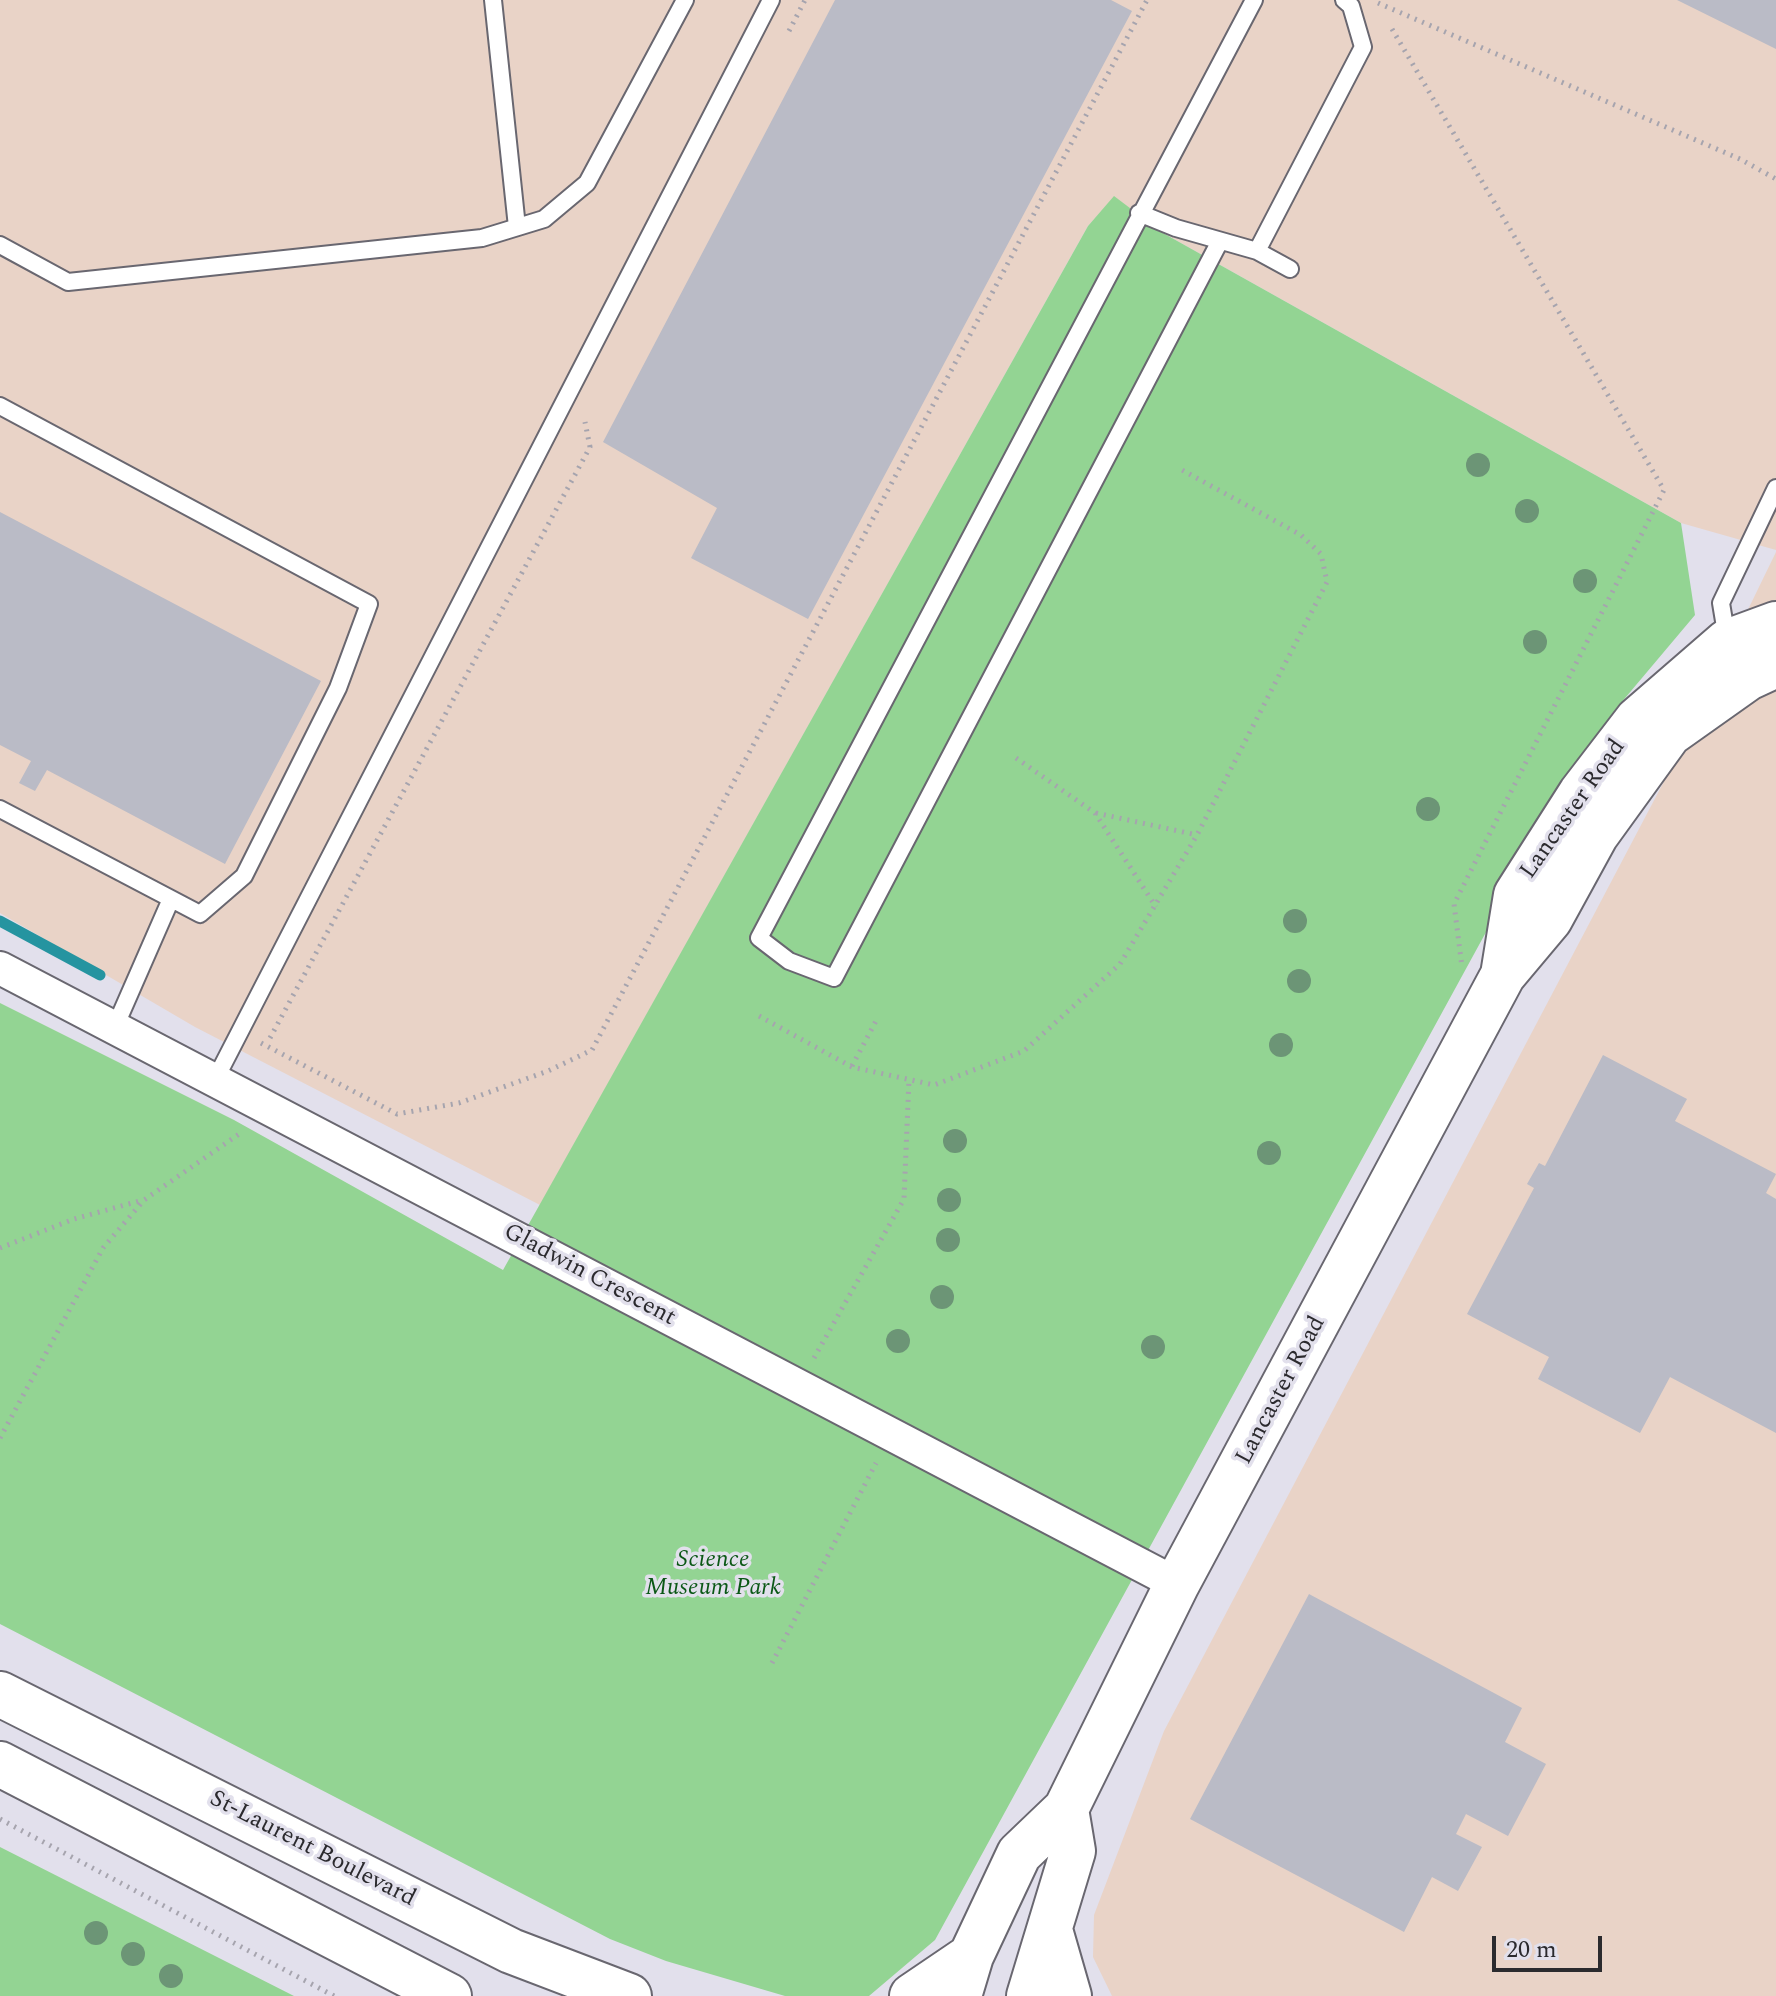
<!DOCTYPE html>
<style>
body{margin:0}
#map{position:relative;width:1776px;height:1996px;overflow:hidden;background:#e2e0ec;font-family:Spectral,serif}
canvas{display:block}
.scale{position:absolute;left:1492px;top:1936px;width:110px;height:36px;box-sizing:border-box;border:4px solid #2b2a2e;border-top:0;padding-left:10px;font-size:24px;line-height:28px;white-space:nowrap;color:#2b2a2e;-webkit-text-stroke:6px #e2e0ec;paint-order:stroke}
</style>
<div id="map">
<canvas width="1776" height="1996"></canvas>
<div class="scale">20 m</div>
</div>
<script>
const context = document.querySelector('canvas').getContext('2d');
context.lineJoin = 'round';
function paint(path, color) {
  context.fillStyle = color;
  context.fill(path, 'evenodd');
}
function shape(rows) {
  const path = new Path2D();
  for (const r of rows) {
    path.moveTo(r[0], r[1]);
    for (let i = 2; i < r.length; i += 2) path.lineTo(r[i], r[i + 1]);
  }
  return path;
}
function strokePath(path, color, width, dash) {
  context.strokeStyle = color;
  context.lineWidth = width;
  context.lineCap = dash ? 'butt' : 'round';
  context.setLineDash(dash || []);
  context.stroke(path);
}
function drawText(font, color, halo, rows, align = 'center') {
  context.font = font + ' Spectral,serif';
  context.lineWidth = 7;
  context.setLineDash([]);
  context.textBaseline = 'middle';
  context.strokeStyle = halo;
  context.fillStyle = color;
  for (const [text, x, y, turn = 0] of rows) {
    context.save();
    context.translate(x, y);
    context.rotate((+turn || 0) * Math.PI / 180);
    context.textAlign = isNaN(turn) ? turn : align;
    if (halo) context.strokeText(text, 0, 0);
    context.fillText(text, 0, 0);
    context.restore();
  }
}
const commercial = shape([
 [0,0,1776,0,1776,550,1681,523,1163,233,1114,197,1088,226,540,1205,195,1027,0,913],
 [1776,552,1776,1996,1112,1996,1093,1957,1094,1915,1164,1731,1670,770]
]);
const green = shape([
 [1114,196,1163,233,1681,523,1695,615,1615,710,1526,859,935,1940,869,1996,785,1996,666,1961,610,1939,0,1624,0,1003,234,1120,503,1270,1088,226],
 [0,1847,294,1996,0,1996]
]);
const stream = shape([
 [0,921,100,975]
]);
const building = shape([
 [835,0,1111,0,1132,11,808,619,691,558,717,508,603,442],
 [1677,0,1776,0,1776,49],
 [0,512,321,681,225,864,47,770,35,791,19,783,31,761,0,745],
 [1603,1055,1687,1099,1675,1121,1776,1174,1766,1193,1776,1199,1776,1433,1670,1377,1640,1433,1538,1379,1549,1357,1467,1314,1534,1188,1527,1184,1539,1163,1545,1166],
 [1309,1594,1522,1708,1505,1742,1546,1764,1508,1836,1466,1814,1456,1834,1482,1847,1458,1891,1432,1877,1404,1932,1190,1819]
]);
const path = shape([
 [1378,3,1740,159,1776,179],
 [1392,29,1664,490,1454,904,1462,967],
 [789,31,805,0],
 [1016,758,1095,813,1156,907],
 [1096,813,1197,835],
 [759,1016,852,1067,934,1085,1024,1051,1120,964,1197,835,1327,582,1321,554,1301,535,1182,470],
 [270,1038,590,447,585,422],
 [261,1043,397,1114,459,1103,548,1071,592,1050,1147,0],
 [852,1066,876,1021],
 [0,1248,74,1219,143,1200],
 [814,1358,904,1199,909,1079],
 [0,1438,103,1248,144,1200,242,1132],
 [772,1663,876,1463],
 [0,1819,334,1996]
]);
const lane = shape([
 [493,0,517,227],
 [1139,213,1176,228,1257,251,1290,269],
 [1220,241,834,978,789,961,759,938,1254,0],
 [0,245,68,282,482,238,544,219,587,183,685,0],
 [1257,251,1363,47,1351,6,1344,0],
 [0,406,369,604,338,688,244,876,200,914,0,809],
 [1727,639,1721,603,1776,488],
 [115,1027,171,899],
 [215,1080,771,0]
]);
const street = shape([
 [0,968,1177,1584]
]);
const secondary = shape([
 [1503,975,1516,895,1581,793,1637,720,1727,642,1776,624],
 [0,1694,511,1951,629,1996],
 [0,1764,449,1996],
 [1050,1930,1069,1996],
 [912,1996,971,1956],
 [959,1996,971,1956,1019,1854,1066,1809,1177,1584,1503,975,1550,919,1596,835,1669,734,1748,678,1776,665],
 [1029,1996,1073,1851,1066,1809]
]);
const trees = [
 [1478,465],
 [1527,511],
 [1585,581],
 [1535,642],
 [1428,809],
 [1295,921],
 [1299,981],
 [1281,1045],
 [955,1141],
 [1269,1153],
 [949,1200],
 [948,1240],
 [942,1297],
 [898,1341],
 [1153,1347],
 [96,1933],
 [133,1954],
 [171,1976]
];
const streetNames = [
 ["Lancaster Road",1574,810,-55],
 ["Gladwin Crescent",589,1276,28],
 ["Lancaster Road",1282,1391,-62],
 ["St-Laurent Boulevard",312,1850,27]
];
const parkNames = [
 ["Science",713,1561],
 ["Museum Park",713,1589]
];
paint(commercial, '#e9d3c7');
paint(green, '#93d493');
strokePath(stream, '#2594a0', 11);
paint(building, '#babbc6');
strokePath(lane, '#696770', 20);
strokePath(street, '#696770', 36);
strokePath(secondary, '#696770', 48);
strokePath(path, '#a6a4ae', 5, [2, 6]);
strokePath(lane, '#fff', 16);
strokePath(street, '#fff', 32);
strokePath(secondary, '#fff', 44);
context.fillStyle = '#6c9576';
for (const [x, y] of trees) {
  context.beginPath();
  context.arc(x, y, 12, 0, 2 * Math.PI);
  context.fill();
}
drawText('24px', '#2b2a2e', '#e2e0ec', streetNames);
drawText('italic 24px', '#0b5816', '#e2e0ec', parkNames);
</script>
